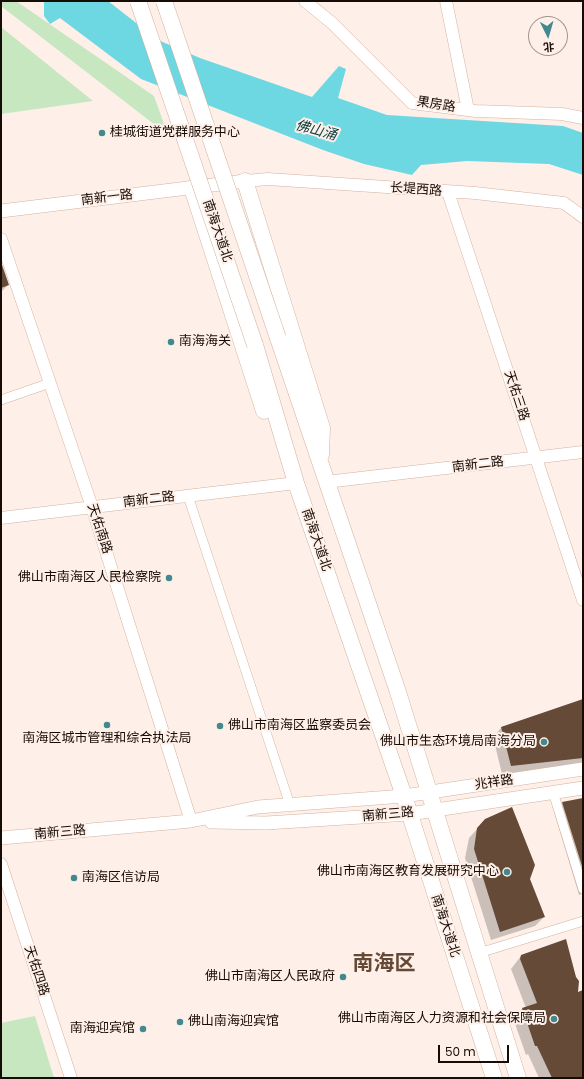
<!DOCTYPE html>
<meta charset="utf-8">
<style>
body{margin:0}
#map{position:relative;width:584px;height:1079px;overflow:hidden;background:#fef0e8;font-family:Poppins,"Noto Sans SC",sans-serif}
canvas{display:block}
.frame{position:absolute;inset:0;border:2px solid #160b05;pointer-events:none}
.north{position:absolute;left:528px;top:16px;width:40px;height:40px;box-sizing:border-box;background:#fef0e8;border:1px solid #a1948d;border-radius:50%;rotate:175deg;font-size:11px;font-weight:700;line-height:16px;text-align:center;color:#160b05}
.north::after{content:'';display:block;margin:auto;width:14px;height:18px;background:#41898e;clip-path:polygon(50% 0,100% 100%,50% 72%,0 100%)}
.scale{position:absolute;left:438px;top:1045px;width:71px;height:18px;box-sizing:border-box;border:2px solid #160b05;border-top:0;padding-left:5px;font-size:12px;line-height:14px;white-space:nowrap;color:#160b05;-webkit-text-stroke:3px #fef0e8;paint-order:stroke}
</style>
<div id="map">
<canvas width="584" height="1079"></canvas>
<div class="frame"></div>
<div class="north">北</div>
<div class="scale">50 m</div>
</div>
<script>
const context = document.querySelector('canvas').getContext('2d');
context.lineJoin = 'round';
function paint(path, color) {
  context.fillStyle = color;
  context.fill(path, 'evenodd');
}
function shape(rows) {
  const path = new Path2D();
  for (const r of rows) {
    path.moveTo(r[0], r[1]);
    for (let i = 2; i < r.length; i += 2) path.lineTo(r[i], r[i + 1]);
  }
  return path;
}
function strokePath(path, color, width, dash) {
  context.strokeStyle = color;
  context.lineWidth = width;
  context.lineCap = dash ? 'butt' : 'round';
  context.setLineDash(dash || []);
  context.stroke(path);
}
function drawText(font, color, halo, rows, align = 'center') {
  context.font = font + ' Poppins,"Noto Sans SC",sans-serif';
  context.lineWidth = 4;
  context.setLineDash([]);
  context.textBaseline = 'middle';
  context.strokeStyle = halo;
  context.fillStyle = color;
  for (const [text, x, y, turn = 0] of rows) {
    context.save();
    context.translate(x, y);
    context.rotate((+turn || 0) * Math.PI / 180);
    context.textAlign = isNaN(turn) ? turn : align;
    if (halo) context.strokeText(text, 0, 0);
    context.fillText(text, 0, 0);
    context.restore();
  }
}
const green = shape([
 [1,1,16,1,154,96,168,135,1,6],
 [1,27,93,101,1,114],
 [35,1016,54,1078,1,1078,1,1023]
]);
const water = shape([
 [44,1,108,1,158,40,200,58,312,97,339,66,346,69,338,98,387,115,563,126,583,133,583,175,549,164,467,161,421,165,412,175,364,164,323,150,141,79,60,18,50,24,44,16]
]);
const shadow = shape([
 [1,265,8,285,1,292],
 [583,700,583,766,502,774,493,737,502,727],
 [583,799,583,893,579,895,554,812,563,803],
 [486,819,529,879,544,917,535,926,491,940,465,858,469,838],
 [521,956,576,993,583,991,583,1078,539,1078,528,1054,526,1055,513,1018,522,1009,526,1008,511,969]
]);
const building = shape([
 [1,262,9,285,1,288],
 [583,699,583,758,511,766,501,727],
 [583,798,583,869,562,802],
 [512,807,535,865,530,879,545,917,500,932,474,849,477,828,485,819],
 [566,939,576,977,579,981,578,992,583,990,583,1078,552,1078,537,1046,535,1046,522,1008,537,1003,520,959,521,955]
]);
const minor = shape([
 [1,400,50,383],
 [188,496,290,805],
 [553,792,583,889],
 [479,953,583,921]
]);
const tertiary = shape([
 [305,1,332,23,412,103,476,111,562,114,583,118],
 [446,1,468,110],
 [245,181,268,179,475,193,564,203,583,217],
 [448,192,583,600],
 [1,239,92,507,191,821],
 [326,482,583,452],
 [1,518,296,483],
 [1,864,71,1078]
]);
const secondary = shape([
 [1,211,245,181],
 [211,822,266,823,409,814,583,788],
 [1,838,191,821,258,807,404,796,583,769]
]);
const trunk = shape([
 [245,181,322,428,321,455],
 [192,188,264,411],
 [278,338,397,689,518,1078],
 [255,345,296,483,404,796,494,1078]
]);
const trunkBridge = shape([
 [138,1,255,345],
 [164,1,278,338]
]);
const markers = [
 [102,133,4,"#41898e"],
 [171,342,4,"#41898e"],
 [169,578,4,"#41898e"],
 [107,725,4,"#41898e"],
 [220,726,4,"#41898e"],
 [544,742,4,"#41898e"],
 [507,872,4,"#41898e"],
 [74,878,4,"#41898e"],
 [343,977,4,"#41898e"],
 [554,1019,4,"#41898e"],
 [180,1022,4,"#41898e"],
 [143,1029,4,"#41898e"]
];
const streetNames = [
 ["果房路",436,105,9],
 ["长堤西路",416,190,4],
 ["南新一路",107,198,-7],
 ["南海大道北",217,231,71],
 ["天佑三路",516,396,72],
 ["南新二路",478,465,-7],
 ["南新二路",149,500,-7],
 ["天佑南路",99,529,72],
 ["南海大道北",316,540,71],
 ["兆祥路",494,783,-8],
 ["南新三路",388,815,-5],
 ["南新三路",60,833,-5],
 ["南海大道北",445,926,72],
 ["天佑四路",36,971,72]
];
const poiNames = [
 ["桂城街道党群服务中心",110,133,"left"],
 ["南海海关",179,342,"left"],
 ["佛山市南海区人民检察院",161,578],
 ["佛山市南海区监察委员会",228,726,"left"],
 ["南海区城市管理和综合执法局",107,739,"center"],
 ["佛山市生态环境局南海分局",536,742],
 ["佛山市南海区教育发展研究中心",499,872],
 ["南海区信访局",82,878,"left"],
 ["佛山市南海区人民政府",335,977],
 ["佛山市南海区人力资源和社会保障局",546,1019],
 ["佛山南海迎宾馆",188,1022,"left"],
 ["南海迎宾馆",135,1029]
];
const waterNames = [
 ["佛山涌",316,131,15]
];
const townNames = [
 ["南海区",384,965]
];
paint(green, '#c6e7c0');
paint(water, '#6dd7e2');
paint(shadow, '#0003');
paint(building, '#664a38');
strokePath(minor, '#d3b29e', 10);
strokePath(tertiary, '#d3b29e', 13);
strokePath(secondary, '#d3b29e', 14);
strokePath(trunk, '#d3b29e', 17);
strokePath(minor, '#fff', 9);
strokePath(tertiary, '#fff', 12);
strokePath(secondary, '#fff', 13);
strokePath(trunk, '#fff', 16);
strokePath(trunkBridge, '#d3b29e', 17, []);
strokePath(trunkBridge, '#fff', 16);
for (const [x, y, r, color] of markers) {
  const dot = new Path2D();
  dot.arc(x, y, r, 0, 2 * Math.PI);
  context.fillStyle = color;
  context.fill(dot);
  strokePath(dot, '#fef0e8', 1.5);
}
drawText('13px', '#160b05', '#fef0e8', streetNames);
drawText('13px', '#160b05', '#fef0e8', poiNames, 'right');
drawText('italic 14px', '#053a3e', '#fef0e8', waterNames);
drawText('bold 21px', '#654937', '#fef0e8', townNames);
</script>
